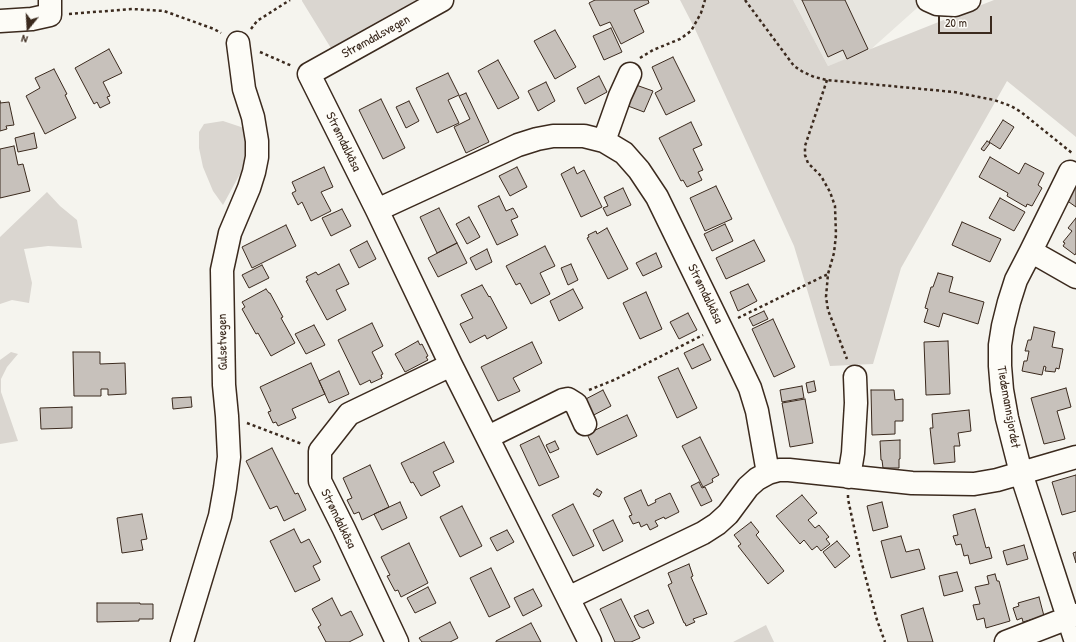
<!DOCTYPE html>
<meta charset="utf-8">
<style>
body{margin:0}
#map{position:relative;width:1076px;height:642px;overflow:hidden;background:#f5f4ee;font-family:"Patrick Hand",sans-serif}
canvas{display:block}
.north{position:absolute;left:8px;top:8px;width:40px;height:40px;-webkit-text-stroke:3px #fdfcf7;paint-order:stroke;rotate:198deg;font-size:11px;font-weight:700;line-height:16px;text-align:center;color:#3b2a1e}
.north::after{content:'';display:block;margin:auto;width:14px;height:18px;background:#3b2a1e;clip-path:polygon(50% 0,100% 100%,50% 72%,0 100%)}
.scale{position:absolute;left:938px;top:16px;width:54px;height:18px;box-sizing:border-box;border:2px solid #3b2a1e;border-top:0;padding-left:5px;font-size:12px;line-height:14px;white-space:nowrap;color:#3b2a1e;-webkit-text-stroke:3px #fdfcf7;paint-order:stroke}
</style>
<div id="map">
<canvas width="1076" height="642"></canvas>
<div class="north">N</div>
<div class="scale">20 m</div>
</div>
<script>
const context = document.querySelector('canvas').getContext('2d');
context.lineJoin = 'round';
function paint(path, color) {
  context.fillStyle = color;
  context.fill(path, 'evenodd');
}
function shape(rows) {
  const path = new Path2D();
  for (const r of rows) {
    path.moveTo(r[0], r[1]);
    for (let i = 2; i < r.length; i += 2) path.lineTo(r[i], r[i + 1]);
  }
  return path;
}
function strokePath(path, color, width, dash) {
  context.strokeStyle = color;
  context.lineWidth = width;
  context.lineCap = dash ? 'butt' : 'round';
  context.setLineDash(dash || []);
  context.stroke(path);
}
function drawText(font, color, halo, rows, align = 'center') {
  context.font = font + ' "Patrick Hand",sans-serif';
  context.lineWidth = 4;
  context.setLineDash([]);
  context.textBaseline = 'middle';
  context.strokeStyle = halo;
  context.fillStyle = color;
  for (const [text, x, y, turn = 0] of rows) {
    context.save();
    context.translate(x, y);
    context.rotate((+turn || 0) * Math.PI / 180);
    context.textAlign = isNaN(turn) ? turn : align;
    if (halo) context.strokeText(text, 0, 0);
    context.fillText(text, 0, 0);
    context.restore();
  }
}
const built = shape([
 [793,0,926,0,869,51,828,66]
]);
const green = shape([
 [302,0,440,0,337,58,302,1],
 [680,0,793,0,828,66,994,0,1076,0,1076,137,1007,81,901,268,873,364,830,366,794,246,695,29],
 [223,121,247,129,248,147,241,172,223,205,213,191,203,167,199,148,199,132,204,124],
 [47,192,60,206,77,220,82,248,48,246,24,249,32,283,29,303,12,300,0,304,0,237],
 [11,352,18,354,7,367,1,379,1,392,18,441,0,444,0,360],
 [766,625,774,642,733,642]
]);
const building = shape([
 [595,0,648,0,649,3,634,10,644,32,621,44,610,22,600,26,589,3,595,0],
 [802,0,845,0,868,49,847,59,843,50,828,57,802,0],
 [611,28,622,52,604,60,593,36,611,28],
 [555,30,576,67,555,79,534,41,555,30],
 [109,49,122,73,103,82,110,96,107,97,110,103,100,108,97,102,94,104,75,68,109,49],
 [673,57,695,101,666,115,655,93,662,89,652,67,673,57],
 [498,60,519,98,498,109,478,71,498,60],
 [54,69,67,94,65,95,76,118,45,134,26,96,40,88,35,78,54,69],
 [448,73,459,95,448,100,459,123,437,133,416,88,448,73],
 [599,76,607,92,585,104,577,88,599,76],
 [546,82,555,101,538,111,528,91,546,82],
 [636,85,653,91,644,112,628,106,636,85],
 [466,93,489,142,466,153,454,127,470,119,459,96,466,93],
 [381,99,405,148,383,159,359,110,381,99],
 [0,101,0,103,9,102,14,125,6,126,7,129,0,131,0,101],
 [409,101,419,121,406,128,396,107,409,101],
 [1003,120,1014,127,1000,149,989,142,1003,120],
 [691,122,702,145,693,149,703,170,698,172,702,180,687,187,683,180,681,181,659,138,691,122],
 [34,133,37,148,18,152,15,138,34,133],
 [987,141,990,143,984,151,981,149,987,141],
 [14,146,18,165,23,164,30,191,0,198,0,149,14,146],
 [990,157,1019,174,1025,163,1044,173,1038,185,1042,188,1032,206,1027,204,1026,207,1007,196,1008,193,979,177,990,157],
 [324,167,333,187,321,192,331,211,311,221,302,202,298,205,292,193,296,191,292,182,324,167],
 [517,167,527,187,510,196,499,176,517,167],
 [574,167,577,174,584,170,602,207,581,217,561,174,574,167],
 [1076,179,1076,207,1062,197,1076,179],
 [716,186,732,219,705,231,690,198,716,186],
 [623,188,631,205,607,216,603,208,608,206,604,197,623,188],
 [499,196,506,211,513,208,518,217,511,220,518,235,497,245,478,206,499,196],
 [1000,198,1025,212,1014,231,989,218,1000,198],
 [439,208,457,243,437,253,420,217,439,208],
 [342,209,351,226,331,236,322,218,342,209],
 [469,217,480,237,467,244,456,224,469,217],
 [1076,218,1076,253,1075,255,1063,246,1065,243,1063,242,1072,231,1068,228,1076,218],
 [962,222,1001,239,990,262,952,245,962,222],
 [725,224,733,241,712,251,704,234,725,224],
 [286,225,296,246,252,268,242,247,286,225],
 [607,228,628,269,608,279,587,238,589,237,588,235,596,231,597,234,607,228],
 [754,240,765,261,726,279,716,258,754,240],
 [367,241,376,259,359,268,350,250,367,241],
 [457,243,467,263,438,277,428,258,457,243],
 [545,246,555,266,540,273,550,294,531,304,520,283,516,285,506,266,545,246],
 [487,249,492,262,476,270,470,258,487,249],
 [656,253,662,267,643,276,636,263,656,253],
 [339,264,349,284,336,290,346,310,327,320,306,281,308,280,306,277,316,272,318,275,339,264],
 [571,264,578,280,568,285,561,268,571,264],
 [262,265,269,278,249,288,242,275,262,265],
 [938,273,953,277,949,292,984,302,978,324,943,313,939,327,924,322,928,309,925,308,931,287,933,287,938,273],
 [748,284,757,301,738,311,730,292,748,284],
 [482,285,489,297,490,296,507,328,487,339,485,335,470,343,460,324,473,318,461,295,482,285],
 [266,289,269,293,270,293,283,317,281,318,295,343,271,356,258,333,256,334,242,309,245,307,242,302,266,289],
 [573,289,583,308,559,321,550,301,573,289],
 [646,292,662,329,640,339,623,303,646,292],
 [764,311,768,319,753,326,749,318,764,311],
 [688,313,697,330,679,339,670,322,688,313],
 [773,319,795,367,774,377,752,329,773,319],
 [372,323,383,346,372,352,383,374,381,375,382,378,371,383,370,380,360,385,338,340,372,323],
 [314,325,325,345,306,354,295,334,314,325],
 [1034,327,1055,332,1052,347,1063,349,1059,369,1056,368,1055,372,1045,371,1046,367,1044,366,1042,375,1022,371,1024,361,1027,361,1029,351,1025,351,1028,340,1031,340,1034,327],
 [418,341,420,345,422,344,428,356,426,357,428,360,405,372,395,354,418,341],
 [948,341,950,394,926,395,924,342,948,341],
 [532,342,542,363,513,378,520,391,498,401,481,367,532,342],
 [703,344,711,360,692,369,684,353,703,344],
 [73,352,100,352,100,364,125,363,126,394,108,395,108,389,101,389,101,396,74,396,73,352],
 [311,363,325,394,292,409,296,418,278,426,276,422,273,423,268,412,271,411,260,387,311,363],
 [678,368,697,408,677,418,658,377,678,368],
 [339,371,349,394,329,403,319,381,339,371],
 [814,381,816,391,808,393,806,383,814,381],
 [802,386,804,398,782,402,780,390,802,386],
 [1066,388,1071,407,1057,411,1065,439,1044,444,1031,398,1066,388],
 [603,390,611,406,590,417,582,401,603,390],
 [871,390,894,390,895,400,903,399,903,421,895,421,895,434,872,435,871,390],
 [191,397,192,407,173,409,172,398,191,397],
 [805,399,813,443,790,447,782,403,805,399],
 [72,407,72,428,41,429,40,408,72,407],
 [969,410,971,431,958,433,960,446,954,446,955,462,934,464,930,428,933,428,932,414,969,410],
 [627,415,637,436,597,455,587,434,627,415],
 [539,436,559,477,539,486,520,445,539,436],
 [700,437,719,475,712,479,713,482,703,487,682,446,700,437],
 [900,440,900,459,899,459,899,468,883,468,882,460,881,460,880,441,900,440],
 [555,441,559,449,550,453,546,445,555,441],
 [444,442,454,462,433,472,440,486,421,496,413,482,411,483,401,463,444,442],
 [272,448,295,494,298,493,306,510,284,521,277,506,270,509,246,461,272,448],
 [370,465,389,507,362,520,359,512,354,514,347,500,352,498,343,478,370,465],
 [1076,475,1076,511,1062,515,1052,482,1076,475],
 [699,482,702,488,705,487,712,501,701,506,691,486,699,482],
 [597,489,602,492,599,497,593,494,597,489],
 [641,490,648,506,656,502,655,500,670,493,679,512,665,519,664,517,655,521,658,526,650,530,647,524,641,527,639,522,633,524,629,516,632,515,624,498,641,490],
 [802,495,817,513,808,520,815,528,819,525,829,537,826,539,830,544,821,551,817,546,812,550,804,540,800,544,776,516,802,495],
 [400,502,407,518,382,530,374,514,400,502],
 [882,502,888,527,873,531,867,506,882,502],
 [573,504,594,546,573,556,552,515,573,504],
 [462,506,482,546,460,557,440,517,462,506],
 [975,509,986,548,989,547,992,558,970,564,968,555,964,556,961,544,956,545,953,536,958,535,953,515,975,509],
 [142,514,147,539,141,540,143,550,122,553,117,518,142,514],
 [613,520,623,541,603,551,593,530,613,520],
 [751,522,759,532,756,535,784,571,768,584,738,546,741,544,734,535,751,522],
 [294,529,301,543,309,539,321,562,313,566,320,580,295,592,270,541,294,529],
 [507,530,514,542,497,551,490,538,507,530],
 [901,536,906,552,919,549,925,569,891,578,881,541,901,536],
 [837,541,850,556,835,568,823,552,837,541],
 [409,543,428,583,401,597,398,590,395,591,387,576,390,575,381,557,409,543],
 [1024,545,1028,559,1007,565,1003,551,1024,545],
 [1076,552,1076,563,1073,553,1076,552],
 [689,564,693,576,691,577,707,614,693,619,695,622,686,626,685,623,684,623,668,585,672,583,668,573,689,564],
 [491,568,510,607,489,617,470,578,491,568],
 [957,572,963,591,944,596,939,576,957,572],
 [995,574,997,581,999,581,1010,621,986,628,984,618,977,620,973,605,980,604,975,587,989,584,987,576,995,574],
 [428,587,436,603,415,613,407,598,428,587],
 [533,589,542,606,523,616,514,598,533,589],
 [1039,597,1044,616,1023,622,1022,618,1017,620,1013,608,1019,606,1018,603,1039,597],
 [332,598,341,616,351,611,363,635,349,642,326,642,318,627,321,625,312,609,332,598],
 [621,599,640,638,631,642,615,642,600,609,621,599],
 [97,603,140,603,140,604,153,604,153,619,139,619,139,621,97,622,97,603],
 [923,608,933,642,908,642,901,615,923,608],
 [648,610,654,623,643,628,639,626,634,616,648,610],
 [450,622,458,638,450,642,422,642,419,638,450,622],
 [531,623,541,642,496,642,496,641,531,623]
]);
const path = shape([
 [745,0,794,66,803,72,814,77,827,80,954,92,994,100,1011,106,1021,112,1072,153],
 [69,14,132,9,164,11,214,29,221,33],
 [251,29,257,21,290,0],
 [260,52,292,66],
 [640,58,653,50,680,39,691,31,701,13,705,0],
 [827,80,805,146,805,155,808,163,821,176,830,192,835,206,836,235,834,253,828,274,826,297,828,310,847,359],
 [738,318,828,274],
 [589,390,614,380,703,335],
 [247,423,302,444],
 [848,495,848,499,861,560,877,620,885,642]
]);
const minor = shape([
 [442,0,309,74,377,210,451,365,568,598,703,533,717,524,728,514,748,487,757,479,768,473,779,470,789,470,912,483,974,484,997,480,1076,457],
 [928,0,937,4,955,5,969,0],
 [0,21,32,19,50,15,50,0],
 [604,141,620,96,630,74],
 [377,210,518,145,537,139,553,136,584,136,604,141,624,153,639,170,657,197,739,365,750,388,757,411,768,473],
 [1030,253,1070,172],
 [488,437,563,400,568,399,576,404,585,424],
 [849,477,853,453,856,403,855,377],
 [568,598,590,642],
 [182,642,220,516,225,488,229,457,227,416,224,385,222,270,230,233,249,188,254,172,257,157,257,141,253,117,244,89,238,43],
 [397,642,344,529,320,481,320,451,349,414,451,365],
 [1006,642,1076,615],
 [1076,642,1021,473,1007,418,1002,390,1000,366,1000,345,1003,326,1009,302,1016,280,1030,253,1041,257,1076,277]
]);
const streetNames = [
 ["Strømdalsvegen",376,37,-29],
 ["Strømdalkåsa",343,142,64],
 ["Strømdalkåsa",705,294,64],
 ["Gulsetvegen",223,342,-91],
 ["Tiedemannsjordet",1008,407,80],
 ["Strømdalkåsa",338,519,64]
];
paint(built, '#e7e5df');
paint(green, '#dad6d0');
paint(building, '#c7c1bb');
strokePath(building, '#3b2a1e', 1);
strokePath(minor, '#3b2a1e', 25);
strokePath(path, '#3b2a1e', 2.5, [3, 3]);
strokePath(minor, '#fdfcf7', 22);
drawText('13px', '#3b2a1e', '#fdfcf7', streetNames);
</script>
